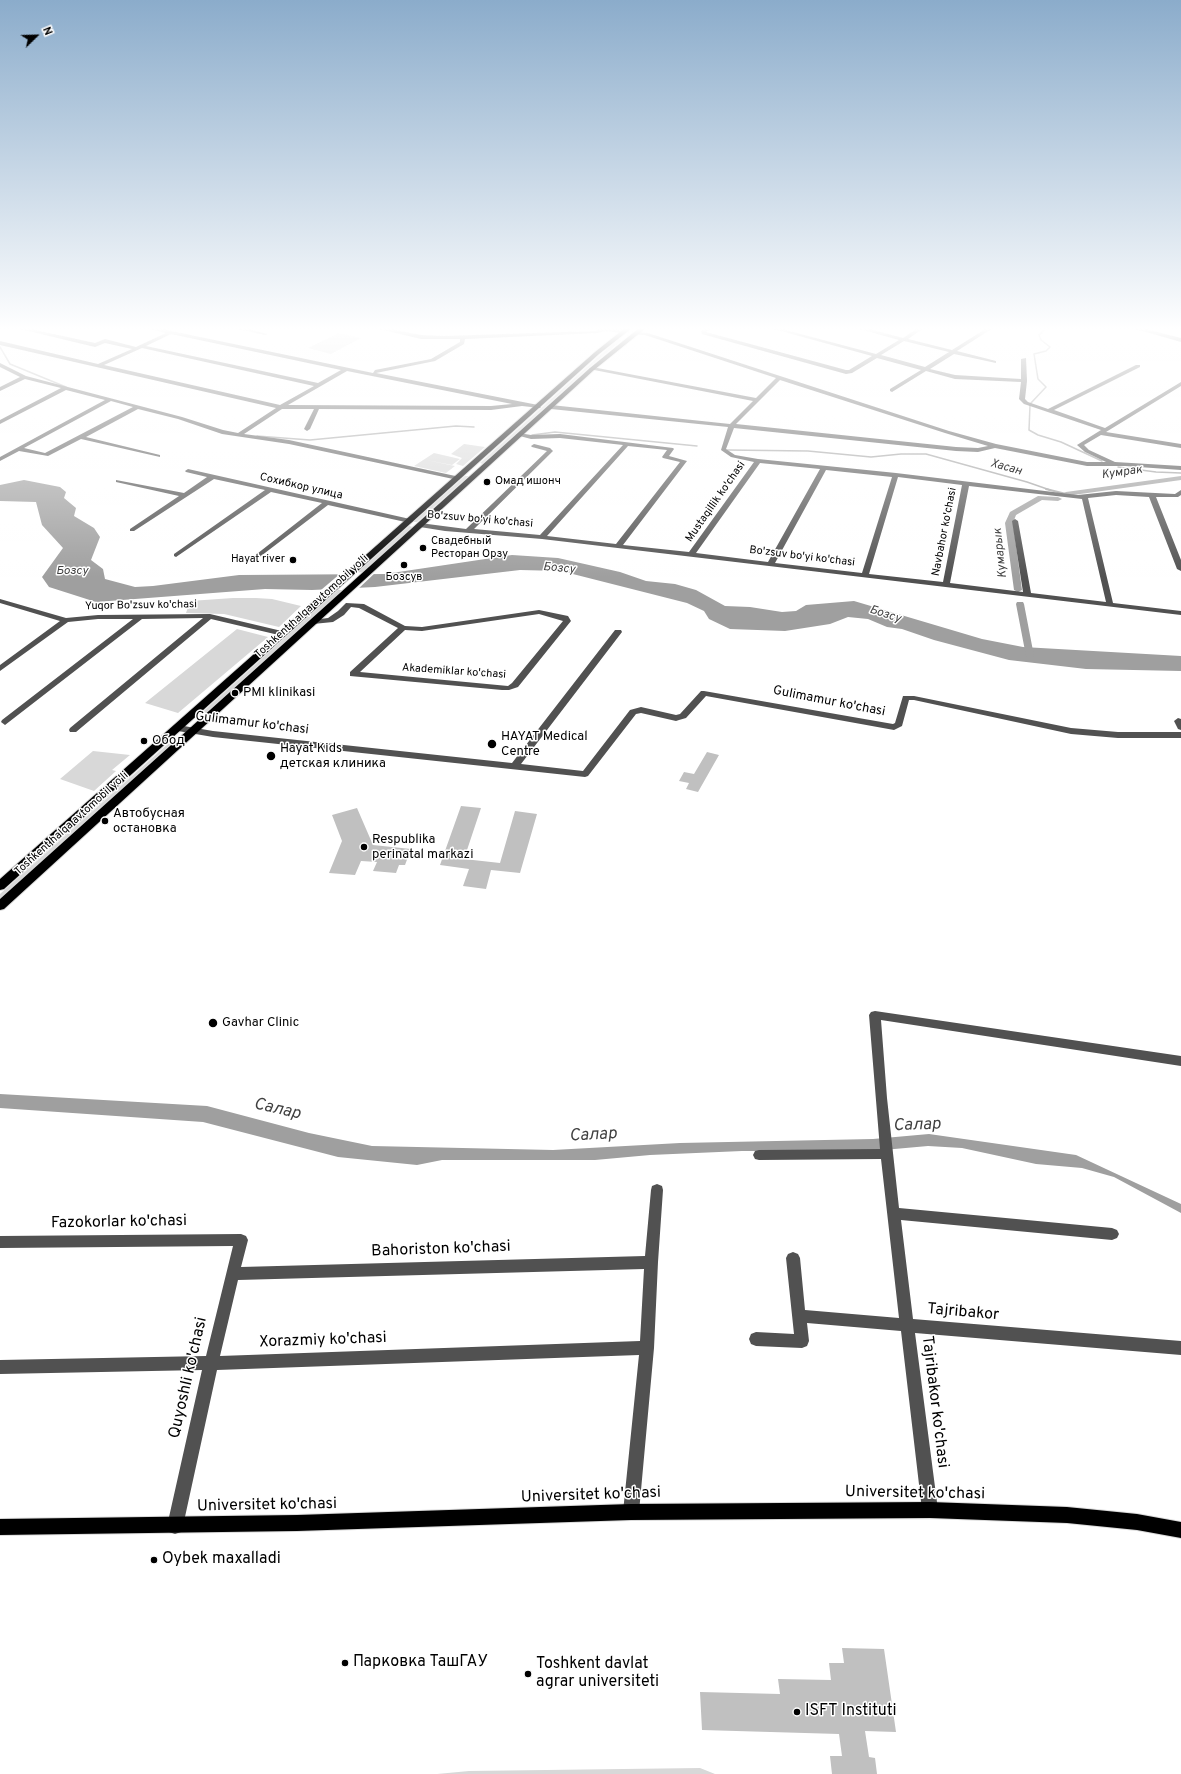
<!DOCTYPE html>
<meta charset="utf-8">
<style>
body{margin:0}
#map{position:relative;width:1181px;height:1774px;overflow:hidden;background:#fff;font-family:Overpass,sans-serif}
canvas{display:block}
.north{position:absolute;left:16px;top:16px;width:40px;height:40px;-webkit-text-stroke:3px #fff;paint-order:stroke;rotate:67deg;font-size:11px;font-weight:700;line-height:16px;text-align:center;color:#000}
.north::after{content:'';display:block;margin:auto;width:14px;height:18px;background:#000;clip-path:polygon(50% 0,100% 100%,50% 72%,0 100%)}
</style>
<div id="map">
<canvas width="1181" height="1774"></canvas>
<div class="north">N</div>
</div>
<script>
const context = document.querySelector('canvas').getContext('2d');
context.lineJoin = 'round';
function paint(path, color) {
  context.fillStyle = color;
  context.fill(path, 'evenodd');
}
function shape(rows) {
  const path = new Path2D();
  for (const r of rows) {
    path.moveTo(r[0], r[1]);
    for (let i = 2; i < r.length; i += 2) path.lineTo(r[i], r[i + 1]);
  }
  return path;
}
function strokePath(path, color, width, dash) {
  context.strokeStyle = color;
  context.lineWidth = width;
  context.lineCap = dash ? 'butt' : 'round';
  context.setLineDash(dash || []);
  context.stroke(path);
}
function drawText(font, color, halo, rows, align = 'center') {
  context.font = font + ' Overpass,sans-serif';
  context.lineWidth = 3;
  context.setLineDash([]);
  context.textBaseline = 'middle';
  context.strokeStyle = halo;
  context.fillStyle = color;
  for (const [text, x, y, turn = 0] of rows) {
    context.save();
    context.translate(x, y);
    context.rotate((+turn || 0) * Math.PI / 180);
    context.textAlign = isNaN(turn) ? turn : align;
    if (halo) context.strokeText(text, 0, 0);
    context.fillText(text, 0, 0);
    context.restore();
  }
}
const green = shape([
 [339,333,361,338,331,354,308,348],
 [618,339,622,340,585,371,483,464,480,463],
 [464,444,485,447,463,466,456,464,462,458,451,454],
 [434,453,460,459,452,465,426,460,455,466,446,473,414,466],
 [465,476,469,476,417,522,413,522],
 [409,526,413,527,201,719,196,718],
 [233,598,256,598,272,599,301,606,279,627,224,614,186,613,190,601],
 [237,629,268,637,178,713,145,703],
 [170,742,175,743,0,901,0,894],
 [93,751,130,755,112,770,116,771,94,791,60,779],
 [700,1768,715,1774,437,1774,469,1771]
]);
const water = shape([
 [24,480,60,487,66,492,64,498,76,508,74,516,94,528,100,537,91,560,103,569,105,579,135,587,153,586,239,575,385,574,512,555,558,558,620,572,646,581,675,584,696,590,725,606,750,607,782,612,796,611,806,605,854,601,982,639,1023,647,1181,656,1181,671,1086,669,1009,660,934,640,902,629,887,627,868,619,848,617,830,624,785,631,730,629,709,619,704,611,687,603,561,571,520,570,375,587,312,590,265,589,96,602,49,587,42,577,63,548,42,525,36,502,0,501,0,485],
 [0,1094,207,1106,309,1133,372,1146,553,1150,680,1143,873,1139,929,1134,1076,1155,1181,1204,1181,1213,1114,1177,1082,1168,1036,1164,962,1148,928,1146,872,1151,742,1151,650,1155,595,1160,442,1160,417,1165,338,1157,203,1122,0,1108]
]);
const pier = shape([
 [376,572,357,590,321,590,341,573]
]);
const streamFar1 = shape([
 [0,347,10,364,66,387],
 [1031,403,1046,387,1038,379,1034,354,1046,351,1050,347,1041,340,1039,335,1047,328],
 [1030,405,1029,430,1038,435,1061,442,1102,461],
 [532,435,555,432,697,446],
 [257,436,310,440,456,426,474,427],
 [727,450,808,451,871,457,901,454,926,454,1027,482,1050,490],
 [1118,467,1156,472,1181,473]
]);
const stream = shape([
 [1046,489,1066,494]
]);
const canal = shape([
 [1181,476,1181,480,1066,496,1062,494,1066,492,1181,476],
 [1038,496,1058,497,1062,499,1058,501,1042,500,1016,515,1013,523,1022,590,1018,592,1014,590,1005,523,1010,512,1038,496],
 [1017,602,1023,602,1024,604,1034,656,1033,658,1027,658,1026,656,1016,604,1017,602]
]);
const building = shape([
 [707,752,719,755,698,792,686,789,689,783,679,781,684,772,694,774],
 [461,806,481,808,464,859,500,863,515,811,537,814,520,873,491,870,486,889,463,886,469,869,440,865],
 [357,808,373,845,411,849,405,865,399,865,396,873,373,871,377,862,361,861,355,875,329,873,342,841,332,815],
 [842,1648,884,1649,896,1732,865,1731,869,1757,875,1758,877,1774,832,1774,830,1756,842,1756,839,1734,702,1730,700,1692,780,1694,778,1679,831,1680,829,1663,844,1663]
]);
const minor = shape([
 [16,328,26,328,95,343,105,339,136,347,166,333,147,328,157,328,373,373,375,370,431,359,460,342,460,339,421,339,375,328,385,328,421,335,444,336,596,331,601,328,611,328,625,332,623,333,605,331,597,333,465,339,464,344,435,361,376,373,538,405,541,407,540,408,522,406,491,410,319,409,310,429,307,431,304,429,314,409,282,409,244,434,289,440,460,477,460,479,458,480,289,444,222,434,178,419,138,409,86,437,160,455,160,457,81,439,48,456,19,451,0,461,0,457,105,400,66,390,0,424,0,420,61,388,25,379,0,391,0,387,20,377,0,367,0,363,26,376,182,417,223,430,238,433,276,408,0,345,0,341,98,364,132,349,105,343,95,347,16,328],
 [171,334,341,370,318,383,146,346,171,334],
 [142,348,314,386,280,405,104,365,142,348],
 [347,371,512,404,491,406,288,405,347,371],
 [111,401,133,407,45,453,24,448,111,401],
 [234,328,244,328,267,334,265,335,234,328],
 [705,328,711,328,706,332,846,370,849,370,872,356,770,328,778,328,876,354,899,340,856,328,865,328,903,338,918,328,924,328,908,339,952,350,987,328,993,328,957,351,996,361,996,363,954,354,930,369,955,375,1021,379,1021,359,1026,358,1027,381,1025,399,1028,402,1048,409,1136,365,1140,365,1140,367,1054,410,1105,428,1181,382,1181,386,1106,432,1181,444,1181,448,1101,435,1084,445,1089,450,1115,462,1181,466,1181,470,1125,466,1087,466,995,448,978,452,956,451,734,428,726,449,735,455,758,459,896,473,1078,495,1116,491,1175,494,1181,490,1181,495,1178,497,1156,497,1181,560,1181,571,1177,569,1149,497,1116,495,1088,498,1113,603,1181,611,1181,615,542,539,445,531,420,527,417,525,420,523,466,529,547,451,532,447,531,446,534,444,550,448,553,451,474,529,540,535,623,445,560,438,531,439,516,435,519,433,531,435,560,434,673,448,674,449,669,456,687,461,623,545,689,552,754,462,731,457,721,450,728,427,551,409,548,407,551,405,730,424,753,401,589,369,592,367,756,398,776,378,645,335,634,334,636,332,648,333,949,431,996,444,1087,462,1106,462,1085,452,1077,445,1101,430,1024,404,1019,399,1021,382,955,379,926,371,892,392,890,391,890,389,921,370,877,358,852,373,846,374,702,334,701,331,705,328],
 [904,341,949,352,925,367,881,355,904,341],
 [780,380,945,433,988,446,978,448,956,447,736,424,780,380],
 [628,446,667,450,662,457,663,458,680,462,616,544,547,536,628,446],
 [760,463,820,469,768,562,696,553,760,463],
 [826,470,892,477,862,573,775,563,826,470],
 [898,477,962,485,943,582,869,574,898,477],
 [969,486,1082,499,1106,602,1031,593,1018,521,1015,519,1012,521,1023,592,950,583,969,486],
 [1132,328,1141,328,1181,338,1181,342,1132,328],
 [188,469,410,519,413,521,410,523,328,505,257,559,253,559,253,557,322,503,271,492,176,557,174,556,174,554,265,490,214,479,134,531,130,531,130,529,179,496,116,482,116,480,184,493,207,477,186,472,185,471,188,469],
 [0,599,66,618,98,615,210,614,286,632,287,634,283,636,211,619,76,732,70,732,69,730,70,728,203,618,142,619,5,725,1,722,2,720,133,619,98,619,68,622,0,671,0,665,60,621,0,603,0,599],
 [346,603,364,604,405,626,422,627,539,610,568,616,571,621,518,687,509,690,502,690,350,676,350,672,398,628,359,608,351,607,344,615,333,622,313,624,309,622,313,620,328,618,338,611,346,603],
 [539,614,563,621,512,683,508,686,360,672,405,630,422,631,539,614],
 [615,630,621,630,622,632,521,764,583,771,630,710,641,707,676,715,680,714,701,691,704,691,893,724,895,723,903,696,914,696,1071,728,1118,732,1181,732,1181,738,1118,738,1071,734,914,700,909,700,902,726,894,730,706,696,686,718,679,720,676,721,641,713,636,714,588,776,585,777,213,737,178,731,174,728,178,725,213,731,512,763,615,630],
 [1178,718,1181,719,1181,730,1178,729,1174,721,1178,718],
 [875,1011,1181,1056,1181,1066,881,1020,887,1098,899,1208,1112,1228,1117,1230,1119,1234,1117,1238,1112,1240,901,1220,913,1319,1181,1341,1181,1355,915,1333,938,1510,936,1516,930,1518,924,1516,922,1510,901,1331,807,1323,809,1341,807,1346,802,1348,756,1346,751,1344,749,1339,751,1334,756,1332,794,1334,786,1258,788,1254,793,1252,798,1254,800,1258,805,1310,899,1318,881,1159,759,1160,755,1159,753,1155,755,1151,759,1150,880,1149,869,1015,871,1012,875,1011],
 [657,1184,662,1186,663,1190,658,1262,654,1348,639,1512,637,1518,631,1520,625,1518,623,1512,639,1355,217,1370,183,1526,181,1532,175,1534,169,1532,167,1526,202,1370,0,1374,0,1360,206,1356,233,1246,0,1248,0,1236,241,1234,246,1236,248,1240,241,1267,645,1256,651,1190,652,1186,657,1184],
 [644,1269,640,1341,220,1356,238,1280,644,1269]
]);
const major = shape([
 [930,1502,1067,1507,1137,1514,1181,1522,1181,1538,1137,1530,1067,1523,930,1518,631,1520,297,1531,0,1535,0,1519,297,1515,631,1504,930,1502]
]);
const highway = shape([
 [625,328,632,328,599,354,4,889,0,890,0,879,595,352,625,328],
 [639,328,646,328,594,370,4,909,0,910,0,899,590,368,639,328]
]);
const markers = [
 [487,482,4,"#000"],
 [423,548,4,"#000"],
 [293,560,4,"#000"],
 [404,565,4,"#000"],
 [235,693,4,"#000"],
 [144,741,4,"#000"],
 [492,744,5,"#000"],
 [271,756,5,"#000"],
 [105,821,4,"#000"],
 [364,847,4,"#000"],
 [213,1023,5,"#000"],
 [154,1560,4,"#000"],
 [345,1663,4,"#000"],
 [528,1674,4,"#000"],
 [797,1712,4,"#000"]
];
const farPoinames = [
 ["Омад ишонч",495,482],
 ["Свадебный",431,542],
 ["Ресторан Орзу",431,555],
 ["Hayat river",285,560,"right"],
 ["Бозсув",404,578,"center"]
];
const farStreetnames = [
 ["Сохибкор улица",301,487,13],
 ["Mustaqillik ko'chasi",716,502,-55],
 ["Bo'zsuv bo'yi ko'chasi",480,520,5],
 ["Navbahor ko'chasi",945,532,-79],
 ["Bo'zsuv bo'yi ko'chasi",802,557,7],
 ["Yuqor Bo'zsuv ko'chasi",141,606,-1],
 ["Toshkent halqa avtomobil yo'li",312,607,-42],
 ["Akademiklar ko'chasi",454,672,4],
 ["Toshkent halqa avtomobil yo'li",72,824,-42]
];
const farWaternames = [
 ["Хасан",1006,468,16],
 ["Кумрак",1122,473,-8],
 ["Кумарык",1001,553,-96],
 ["Бозсу",559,569,5],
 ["Бозсу",72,572],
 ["Бозсу",885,615,18]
];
const poiNames = [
 ["PMI klinikasi",243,693],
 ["HAYAT Medical",501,737],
 ["Centre",501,752],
 ["Обод",152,741],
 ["Hayat Kids",280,749],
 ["детская клиника",280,764],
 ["Автобусная",113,814],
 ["остановка",113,829],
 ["Respublika",372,840],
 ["perinatal markazi",372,855],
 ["Gavhar Clinic",222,1023]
];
const streetNames = [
 ["Gulimamur ko'chasi",829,702,11],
 ["Gulimamur ko'chasi",252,724,7]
];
const nearStreetnames = [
 ["Fazokorlar ko'chasi",119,1223,-1],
 ["Bahoriston ko'chasi",441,1250,-2],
 ["Tajribakor",963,1313,5],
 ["Xorazmiy ko'chasi",323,1341,-2],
 ["Quyoshli ko'chasi",189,1378,-77],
 ["Tajribakor ko'chasi",934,1402,83],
 ["Universitet ko'chasi",915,1494,1],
 ["Universitet ko'chasi",591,1496,-2],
 ["Universitet ko'chasi",267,1506,-1]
];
const nearPoinames = [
 ["Oybek maxalladi",162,1560],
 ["Парковка ТашГАУ",353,1663],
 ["Toshkent davlat",536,1665],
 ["agrar universiteti",536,1683],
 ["ISFT Instituti",805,1712]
];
const nearWaternames = [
 ["Салар",277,1110,13],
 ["Салар",917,1126,-2],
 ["Салар",593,1136,-3]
];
paint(green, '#d8d8d8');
paint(water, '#9f9f9f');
paint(pier, '#fff');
strokePath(streamFar1, '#9f9f9f', 1.5);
strokePath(stream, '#9f9f9f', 2);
paint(canal, '#9f9f9f');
paint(building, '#c0c0c0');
strokePath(major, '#dbdbdb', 2);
strokePath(highway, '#dbdbdb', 2);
paint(minor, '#515151');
paint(major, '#000');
paint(highway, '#000');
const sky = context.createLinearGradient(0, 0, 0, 577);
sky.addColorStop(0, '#8baccb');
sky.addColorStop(0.57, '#fff');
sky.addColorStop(1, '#ffffff00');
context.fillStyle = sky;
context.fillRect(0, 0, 1181, 577);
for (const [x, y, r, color] of markers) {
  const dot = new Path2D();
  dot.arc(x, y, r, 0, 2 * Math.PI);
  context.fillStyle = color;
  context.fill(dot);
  strokePath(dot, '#fff', 1.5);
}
drawText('11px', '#000', '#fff', farPoinames, 'left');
drawText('11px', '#000', '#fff', farStreetnames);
drawText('italic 12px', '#404040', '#fff', farWaternames);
drawText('13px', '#000', '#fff', poiNames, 'left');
drawText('13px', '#000', '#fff', streetNames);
drawText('16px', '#000', '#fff', nearStreetnames);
drawText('16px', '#000', '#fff', nearPoinames, 'left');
drawText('italic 17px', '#404040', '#fff', nearWaternames);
</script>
